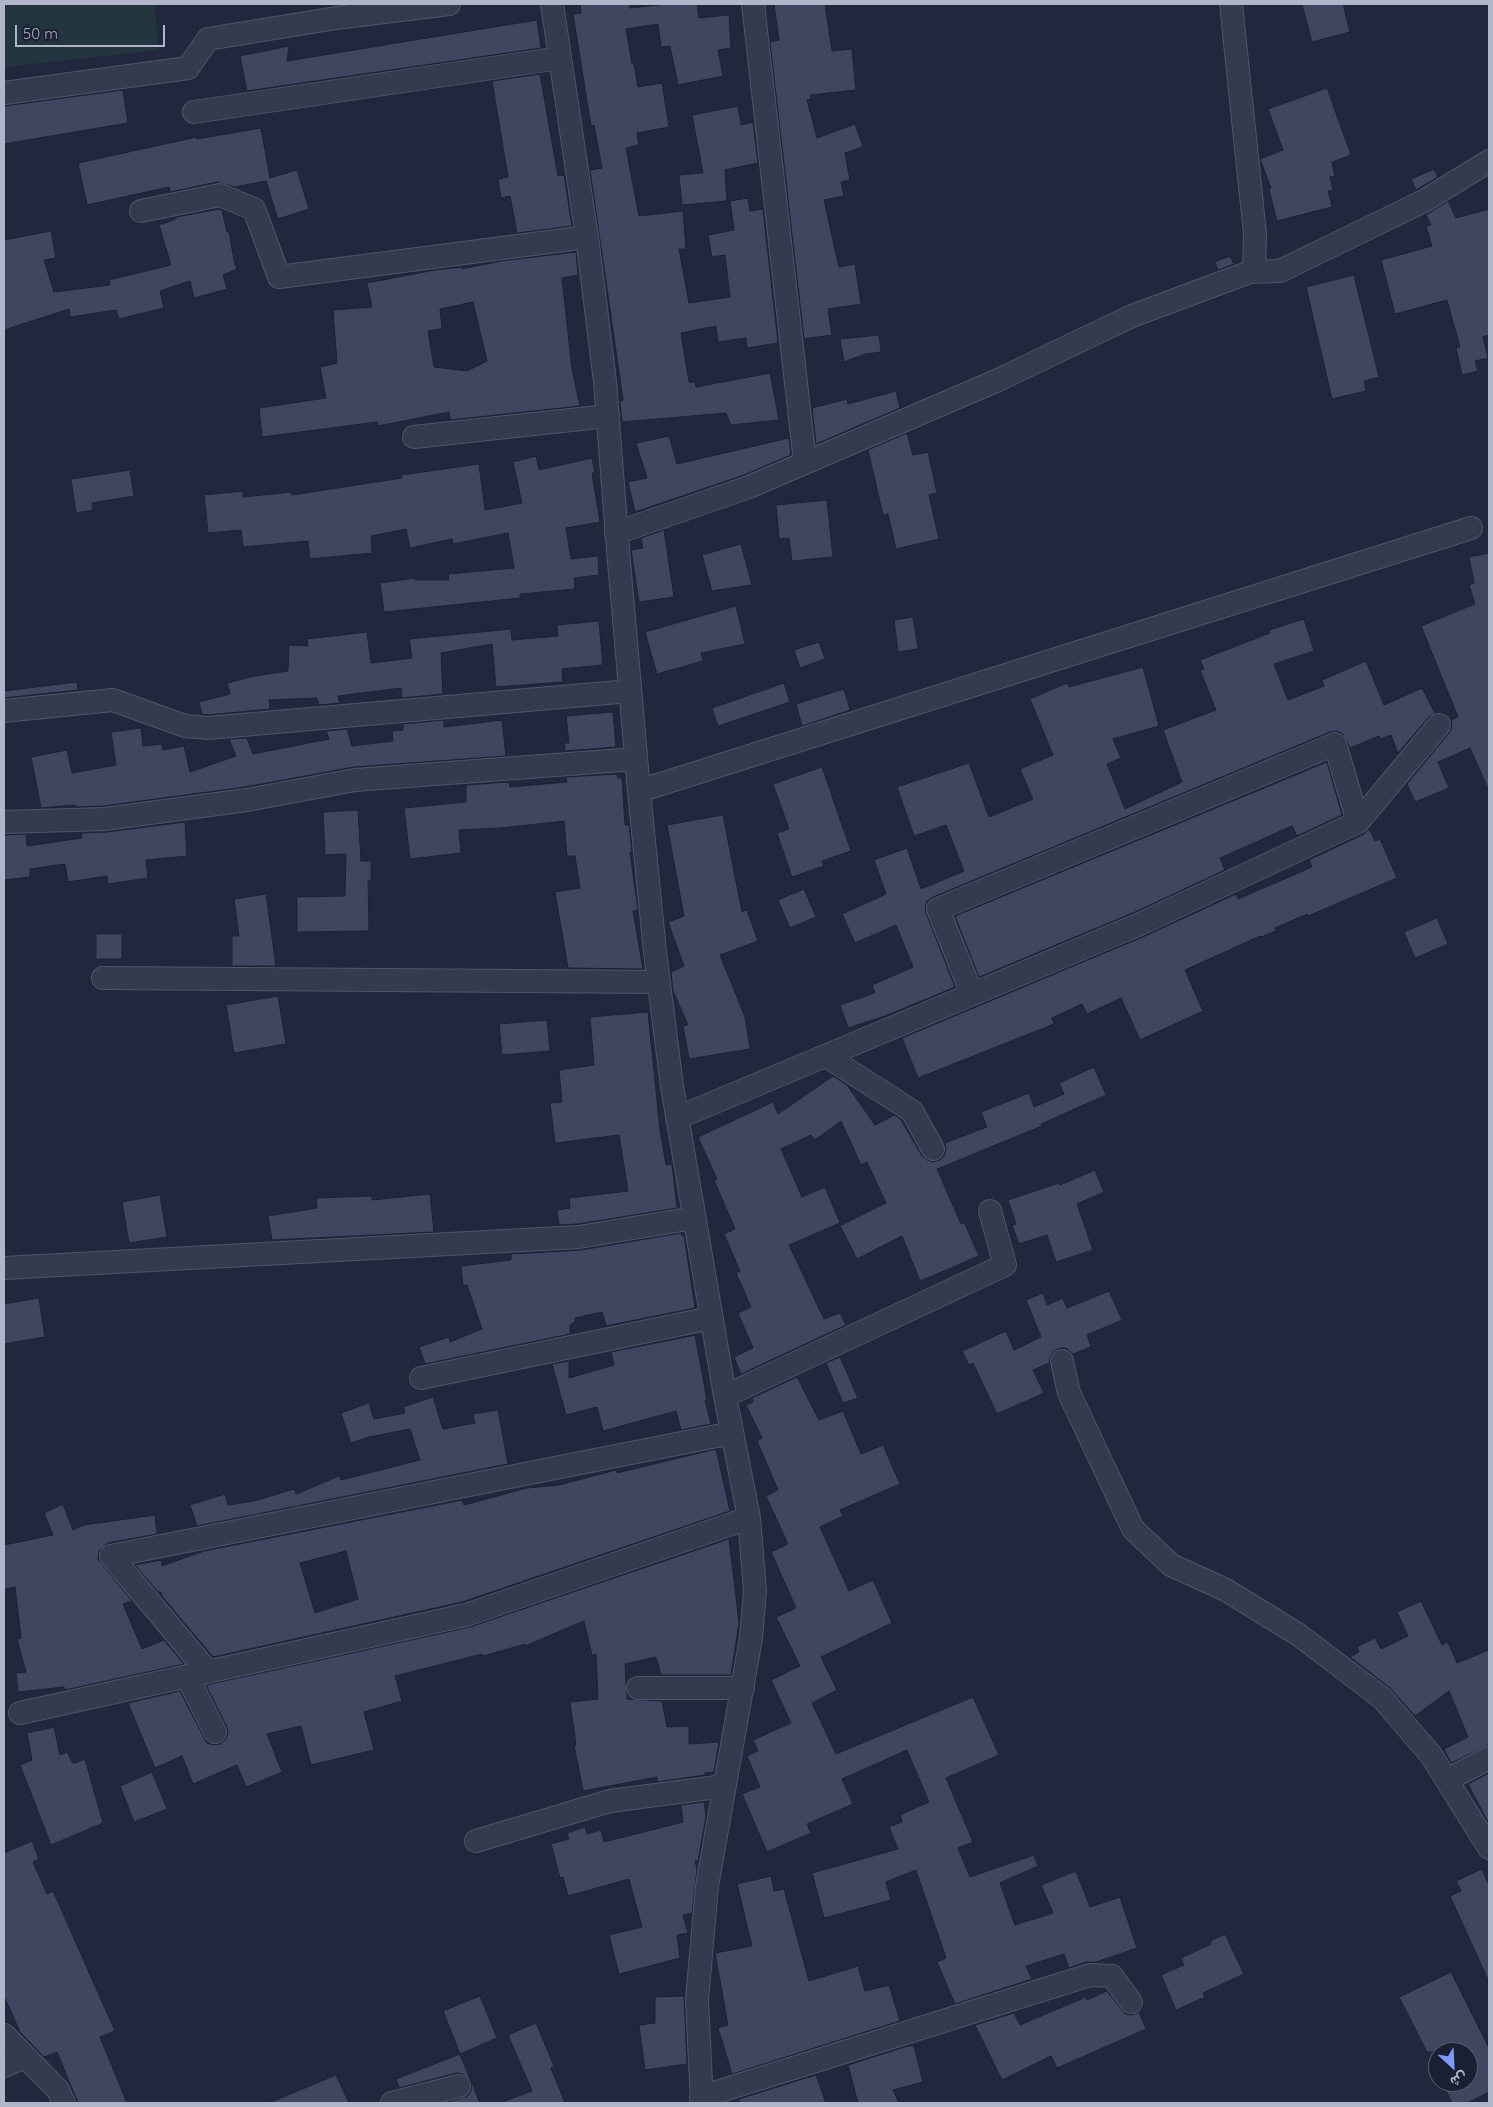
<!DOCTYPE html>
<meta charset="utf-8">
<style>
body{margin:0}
#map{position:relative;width:1493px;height:2107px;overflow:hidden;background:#21283e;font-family:Quicksand,Vazirmatn,sans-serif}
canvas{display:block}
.frame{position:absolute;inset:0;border:5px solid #b1b5c9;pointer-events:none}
.north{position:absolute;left:1428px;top:2042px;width:50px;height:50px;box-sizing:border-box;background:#1a2032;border:1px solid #565c6e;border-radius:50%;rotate:155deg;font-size:14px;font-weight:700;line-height:20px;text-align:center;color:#b1b5c9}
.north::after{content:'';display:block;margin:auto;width:18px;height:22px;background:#8098ff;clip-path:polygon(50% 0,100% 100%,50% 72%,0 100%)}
.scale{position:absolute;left:15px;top:25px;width:150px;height:22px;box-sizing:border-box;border:2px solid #b1b5c9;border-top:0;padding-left:6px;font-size:15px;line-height:18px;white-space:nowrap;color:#b1b5c9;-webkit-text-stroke:4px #1a2032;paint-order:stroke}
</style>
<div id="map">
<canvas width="1493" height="2107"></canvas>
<div class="frame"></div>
<div class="north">ش</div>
<div class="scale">50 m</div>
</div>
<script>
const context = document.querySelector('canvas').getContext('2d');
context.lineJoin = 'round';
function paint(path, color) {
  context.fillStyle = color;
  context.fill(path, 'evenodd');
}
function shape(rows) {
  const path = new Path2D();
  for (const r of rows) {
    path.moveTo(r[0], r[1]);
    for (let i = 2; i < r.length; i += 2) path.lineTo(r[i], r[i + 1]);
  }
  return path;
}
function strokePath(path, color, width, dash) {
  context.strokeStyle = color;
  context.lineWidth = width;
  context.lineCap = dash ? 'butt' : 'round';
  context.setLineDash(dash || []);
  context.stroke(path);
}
const green = shape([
 [4,4,154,4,159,50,4,67]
]);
const building = shape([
 [580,4,630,4,630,8,669,4,697,4,699,18,729,15,731,48,718,50,723,76,678,85,670,46,661,47,658,24,626,29,632,64,634,64,638,87,662,83,669,127,637,133,639,145,626,148,639,216,683,211,686,249,679,249,689,303,730,297,725,255,712,257,708,235,734,230,730,201,748,198,750,211,763,209,778,343,747,348,746,338,718,342,716,326,681,333,689,382,695,382,696,387,770,373,779,420,731,425,726,413,622,422,620,401,623,400,590,170,602,168,594,125,591,126,573,14,581,13,580,4],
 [774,4,825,4,832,51,852,49,856,90,810,95,811,99,807,100,817,138,855,124,863,147,845,153,850,180,841,182,844,196,824,200,839,267,855,264,861,304,828,309,832,335,804,339,770,42,779,40,774,4],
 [1302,4,1343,4,1350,32,1312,42,1302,4],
 [537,20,541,48,247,91,240,56,289,46,287,61,537,20],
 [540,74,558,176,564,175,572,226,517,233,510,196,501,198,498,179,508,177,492,81,540,74],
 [1327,88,1351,155,1332,162,1335,176,1330,177,1333,190,1328,191,1332,207,1277,221,1269,189,1271,188,1260,159,1283,150,1268,109,1327,88],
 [123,90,128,123,4,144,4,106,123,90],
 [738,106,741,125,753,122,758,163,725,170,727,201,682,205,679,175,703,173,692,115,738,106],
 [261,128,270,178,297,170,309,209,278,219,266,181,235,187,217,182,170,192,169,187,87,205,78,163,197,137,197,139,261,128],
 [1434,169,1438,177,1416,190,1411,179,1434,169],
 [1448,201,1456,218,1489,209,1489,335,1483,337,1488,358,1475,361,1478,371,1462,375,1456,348,1460,347,1447,300,1395,314,1381,260,1432,246,1426,226,1431,225,1426,215,1448,201],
 [219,209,222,210,227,232,229,232,234,260,237,269,223,275,227,289,194,298,190,281,160,291,164,308,119,319,116,310,70,317,69,309,4,330,4,240,51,231,56,258,44,260,54,292,110,285,109,280,171,265,159,225,176,219,176,217,219,209],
 [576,252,578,275,562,278,572,369,580,406,450,420,449,412,378,426,377,422,262,437,259,408,326,398,320,367,337,363,333,310,372,307,367,283,435,270,462,267,462,269,501,261,576,252],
 [473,302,487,361,467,371,434,367,428,331,442,329,440,309,473,302],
 [1230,256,1234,264,1218,270,1215,262,1230,256],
 [1354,275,1379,377,1364,381,1366,391,1332,399,1306,287,1354,275],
 [879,335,881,352,865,354,844,362,840,339,879,335],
 [896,391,900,408,816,444,812,408,847,399,848,404,896,391],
 [907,433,913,455,928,452,937,493,929,495,939,539,896,549,888,514,883,515,868,450,907,433],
 [669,436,677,464,789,438,791,455,744,475,635,512,628,482,647,478,636,443,669,436],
 [536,456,539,470,592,458,595,473,592,473,600,522,566,528,571,559,598,556,599,575,574,578,575,589,520,594,520,598,384,612,380,583,415,578,415,580,449,580,448,574,514,568,508,533,453,544,452,539,410,548,406,529,371,536,372,553,310,559,308,541,243,547,241,530,208,533,204,495,243,491,243,497,292,492,292,495,402,478,401,475,479,464,485,510,522,503,513,462,536,456],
 [130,470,134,496,92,503,93,510,76,513,71,479,130,470],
 [827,500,833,557,792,561,789,538,779,539,776,505,827,500],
 [664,530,674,597,639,602,631,550,643,548,641,538,664,530],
 [741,544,752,585,712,591,702,555,741,544],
 [1489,553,1489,791,1470,748,1438,762,1449,788,1415,802,1407,784,1449,733,1452,727,1451,720,1458,717,1421,626,1475,604,1469,585,1474,583,1469,557,1489,553],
 [736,606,745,644,701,653,703,661,657,674,645,632,736,606],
 [913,617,918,649,898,652,894,620,913,617],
 [1304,619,1314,651,1274,664,1288,700,1324,686,1322,680,1366,661,1384,705,1422,688,1435,713,1429,717,1398,753,1391,735,1381,739,1379,736,1350,748,1343,734,1337,731,1330,732,933,897,927,901,925,907,926,913,955,987,885,1016,848,1028,840,1005,875,993,872,985,913,967,896,925,855,943,842,914,886,894,874,860,907,848,921,889,964,871,946,825,914,836,897,787,969,763,989,817,1033,799,1020,769,1053,755,1030,699,1067,683,1069,687,1143,667,1159,726,1113,739,1121,758,1107,764,1125,809,1182,782,1163,730,1216,710,1200,670,1204,669,1200,660,1270,633,1269,630,1304,619],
 [599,621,603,665,562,669,563,682,496,687,492,644,441,653,443,694,402,698,401,688,338,696,340,703,319,705,317,698,269,700,270,709,208,715,202,714,199,702,230,694,227,683,255,676,288,671,289,645,308,646,307,639,367,632,371,663,412,658,409,639,511,629,512,640,558,636,557,625,599,621],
 [819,642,825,659,800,668,794,650,819,642],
 [77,682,78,690,4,698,4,691,77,682],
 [784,683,790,702,718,726,712,708,784,683],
 [844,689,850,710,802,726,796,704,844,689],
 [613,712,616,747,565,751,564,743,569,743,566,716,613,712],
 [444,720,444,727,502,720,506,756,354,767,245,787,104,806,76,807,75,805,41,808,31,757,67,750,72,773,116,765,111,732,141,728,143,746,162,744,163,750,184,746,190,772,236,756,229,739,247,738,253,754,329,739,326,731,347,729,352,746,393,741,392,731,403,730,403,724,444,720],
 [1327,762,1342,815,1297,836,1292,826,1220,858,1225,870,1135,912,979,977,955,916,1327,762],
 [822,767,851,851,822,861,824,866,792,877,777,833,789,829,773,784,822,767],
 [617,774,618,778,622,778,625,825,629,825,632,852,630,852,638,910,633,911,643,969,568,968,555,892,580,888,575,856,567,856,564,821,501,828,459,830,461,853,410,859,404,808,466,802,466,785,509,782,510,787,567,782,566,777,617,774],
 [358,810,361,861,371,861,371,881,368,881,369,931,297,932,297,897,345,896,346,854,325,855,323,812,358,810],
 [723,815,742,912,747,910,758,941,720,955,745,1017,750,1049,689,1059,683,1026,688,1025,673,991,671,972,684,966,668,922,684,916,667,825,723,815],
 [185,822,187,856,146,860,148,878,108,884,107,876,68,882,65,864,30,869,30,877,4,880,4,835,26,834,27,846,82,838,81,833,107,832,185,822],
 [1369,829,1375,841,1380,839,1397,878,1308,916,1307,914,1275,928,1276,931,1261,937,1260,936,1185,970,1203,1011,1140,1040,1121,998,1087,1014,1082,1004,1052,1018,1054,1024,918,1078,902,1038,1145,936,1236,894,1238,899,1312,867,1309,860,1364,834,1369,829],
 [804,889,816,917,790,928,778,900,804,889],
 [266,894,276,966,232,966,232,936,239,936,234,899,266,894],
 [1437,918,1448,944,1415,958,1404,932,1437,918],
 [96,934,122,934,122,959,96,959,96,934],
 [278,996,286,1044,234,1053,226,1005,278,996],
 [648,1012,660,1130,666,1165,672,1164,677,1208,578,1224,559,1225,557,1210,570,1208,569,1198,628,1191,619,1135,555,1143,550,1103,562,1102,559,1070,594,1065,590,1017,648,1012],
 [547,1020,550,1051,502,1055,499,1024,547,1020],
 [1094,1067,1106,1095,1041,1124,1042,1126,937,1169,961,1224,964,1222,979,1256,920,1281,902,1236,857,1259,840,1226,886,1203,867,1162,861,1165,841,1121,815,1140,811,1135,781,1149,802,1197,825,1187,840,1223,789,1245,824,1319,840,1313,846,1325,741,1374,734,1357,753,1348,738,1313,751,1307,736,1273,740,1271,724,1234,735,1229,714,1180,717,1179,698,1137,773,1102,778,1114,833,1076,847,1085,875,1125,895,1115,901,1120,922,1156,927,1160,933,1162,940,1160,944,1156,946,1150,945,1143,987,1127,981,1112,1029,1093,1034,1107,1064,1094,1059,1083,1094,1067],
 [1095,1170,1104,1192,1077,1204,1093,1250,1056,1262,1047,1235,1019,1244,1012,1225,1016,1224,1008,1200,1059,1183,1060,1185,1095,1170],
 [430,1194,434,1232,272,1240,268,1216,317,1208,316,1198,372,1196,372,1200,430,1194],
 [160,1195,167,1237,129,1243,122,1202,160,1195],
 [681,1233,682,1236,684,1235,695,1308,606,1326,602,1312,575,1318,575,1322,570,1325,570,1334,425,1364,419,1347,449,1337,450,1342,482,1329,467,1285,463,1286,461,1266,511,1260,511,1254,581,1250,681,1233],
 [1109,1291,1122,1320,1087,1335,1091,1347,1073,1354,1066,1348,1060,1348,1054,1351,1050,1357,1049,1363,1033,1370,1044,1393,997,1414,973,1363,969,1365,962,1351,1006,1331,1014,1350,1041,1337,1026,1300,1043,1293,1047,1305,1063,1298,1067,1308,1109,1291],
 [39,1298,45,1337,4,1344,4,1304,39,1298],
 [695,1335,707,1400,705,1400,711,1424,681,1430,676,1411,603,1431,597,1407,566,1415,552,1364,569,1361,569,1378,614,1365,611,1352,695,1335],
 [840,1357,858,1398,843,1403,826,1363,840,1357],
 [797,1377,819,1420,843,1411,861,1454,883,1445,900,1484,840,1510,843,1516,820,1527,849,1591,873,1580,892,1623,821,1657,837,1690,812,1703,836,1754,973,1697,999,1755,946,1778,973,1842,958,1848,970,1877,1034,1855,1038,1866,1000,1883,1015,1925,1053,1913,1041,1885,1076,1871,1090,1907,1120,1897,1137,1948,1096,1962,1086,1962,1069,1968,1064,1954,1026,1966,1032,1979,955,2004,937,1962,946,1958,916,1870,886,1882,891,1900,824,1918,812,1873,898,1849,889,1827,902,1822,900,1815,929,1802,907,1750,842,1779,853,1804,807,1824,811,1833,767,1852,742,1794,760,1787,747,1756,758,1751,753,1740,791,1723,771,1680,800,1666,776,1617,796,1608,771,1552,788,1544,766,1496,778,1490,757,1441,762,1438,746,1405,753,1402,752,1398,797,1377],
 [433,1397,443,1429,475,1423,473,1414,498,1410,508,1464,197,1526,190,1505,225,1494,228,1505,254,1501,294,1489,296,1494,339,1476,341,1480,420,1460,410,1429,369,1437,351,1443,341,1413,369,1403,374,1419,405,1413,403,1407,433,1397],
 [716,1449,730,1511,462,1602,213,1657,162,1596,161,1592,158,1592,135,1565,161,1560,162,1566,204,1551,462,1500,464,1505,527,1488,559,1485,616,1470,617,1473,716,1449],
 [346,1551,358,1599,315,1613,300,1563,346,1551],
 [63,1504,73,1530,84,1525,155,1515,157,1534,108,1543,99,1551,98,1559,132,1601,123,1604,142,1649,164,1640,184,1664,65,1690,64,1687,18,1692,16,1673,26,1672,17,1639,21,1638,15,1587,5,1589,4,1580,4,1545,53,1535,44,1513,63,1504],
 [729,1539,739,1622,731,1675,661,1675,656,1657,625,1664,627,1699,662,1701,667,1727,689,1726,689,1744,719,1742,714,1772,705,1773,705,1775,657,1782,657,1777,583,1791,574,1745,576,1745,570,1702,598,1699,596,1654,592,1655,584,1621,525,1646,525,1644,483,1656,482,1654,395,1676,402,1701,364,1712,374,1750,311,1765,301,1726,267,1734,282,1772,246,1787,237,1765,193,1784,182,1756,155,1768,128,1703,180,1691,204,1738,207,1743,214,1745,220,1744,226,1739,228,1733,227,1727,206,1685,470,1627,729,1539],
 [1421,1601,1442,1645,1448,1642,1457,1663,1489,1650,1489,1745,1451,1763,1444,1749,1468,1737,1449,1691,1415,1716,1390,1688,1350,1657,1359,1652,1357,1647,1375,1638,1381,1649,1408,1636,1397,1612,1421,1601],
 [54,1727,60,1755,67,1752,72,1762,75,1763,85,1759,103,1823,51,1845,20,1765,32,1760,27,1733,54,1727],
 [152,1772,167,1809,134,1822,120,1786,152,1772],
 [1489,1773,1489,1824,1468,1784,1489,1773],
 [704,1802,706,1817,698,1861,695,1861,697,1869,692,1913,683,1915,688,1933,677,1935,680,1958,619,1974,609,1935,642,1927,629,1879,568,1896,563,1877,560,1878,551,1844,569,1839,567,1833,585,1827,587,1834,601,1830,604,1842,683,1822,681,1805,704,1802],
 [32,1841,39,1859,33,1862,47,1894,53,1891,115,2031,100,2037,127,2103,78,2103,57,2052,44,2057,20,2032,4,1996,4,1853,32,1841],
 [1482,1869,1489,1885,1489,1982,1450,1896,1461,1891,1456,1881,1482,1869],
 [771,1876,774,1891,784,1889,809,1981,858,1966,865,1991,889,1985,900,2021,732,2074,718,2028,728,2025,715,1953,752,1946,737,1884,771,1876],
 [1225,1934,1244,1974,1203,1993,1205,1997,1176,2010,1161,1975,1184,1965,1181,1958,1211,1944,1210,1941,1225,1934],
 [1451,1972,1489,2048,1489,2092,1467,2103,1452,2103,1442,2082,1468,2082,1468,2052,1427,2052,1399,1997,1451,1972],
 [1107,1991,1125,2014,1132,2015,1139,2012,1146,2029,1057,2068,1051,2056,1002,2080,975,2025,1014,2013,1020,2025,1086,1997,1087,2000,1107,1991],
 [480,1996,497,2038,460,2054,443,2011,480,1996],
 [684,1996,687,2064,645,2070,639,2025,655,2023,655,1997,684,1996],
 [536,2023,554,2066,551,2068,565,2103,506,2103,505,2101,532,2091,508,2035,536,2023],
 [908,2046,914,2046,923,2082,893,2090,899,2103,858,2103,848,2065,908,2046],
 [460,2054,471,2082,463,2074,456,2073,399,2088,396,2079,460,2054],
 [336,2075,349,2103,269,2103,336,2075],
 [816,2075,826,2103,740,2103,739,2099,816,2075],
 [472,2083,480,2103,444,2103,468,2096,471,2090,472,2083]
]);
const minor = shape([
 [552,4,587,237,605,382,618,550,639,791,655,952,672,1086,725,1396,749,1518,755,1591,751,1638,707,1886,697,2000,702,2103],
 [753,4,805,462],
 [1231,4,1255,234,1254,272],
 [4,93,188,68,208,39,336,18,449,4],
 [194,112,560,58],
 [141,211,220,195,254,209,279,277,587,237],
 [414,437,608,416],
 [616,533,749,487,996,381,1132,316,1250,272,1280,271,1424,201,1489,161],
 [4,711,113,700,185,726,208,728,630,691],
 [639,791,1471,528],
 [4,822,105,819,247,800,355,780,636,759],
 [103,978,659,982],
 [972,994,938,909,1335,744,1358,822],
 [826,1056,912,1111,933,1149],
 [677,1118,1140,924,1358,822,1439,725],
 [4,1268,579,1237,694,1218],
 [1062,1361,1069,1393,1133,1529,1171,1565,1226,1590,1299,1635,1382,1698,1431,1755,1489,1848],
 [421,1378,711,1318],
 [725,1396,1005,1265,990,1211],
 [208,1672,111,1556,732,1433],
 [187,1676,215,1732],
 [638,1688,743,1688],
 [20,1713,466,1615,749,1518],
 [1447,1780,1489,1758],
 [476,1841,610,1801,725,1786],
 [4,2035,58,2090,64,2103],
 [4,2066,25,2057],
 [701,2097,1090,1975,1112,1976,1131,2002],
 [392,2103,459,2086]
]);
paint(green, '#23363f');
paint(building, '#404660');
strokePath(building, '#1c2234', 1);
strokePath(minor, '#505569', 24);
strokePath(minor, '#353a4e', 22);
</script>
